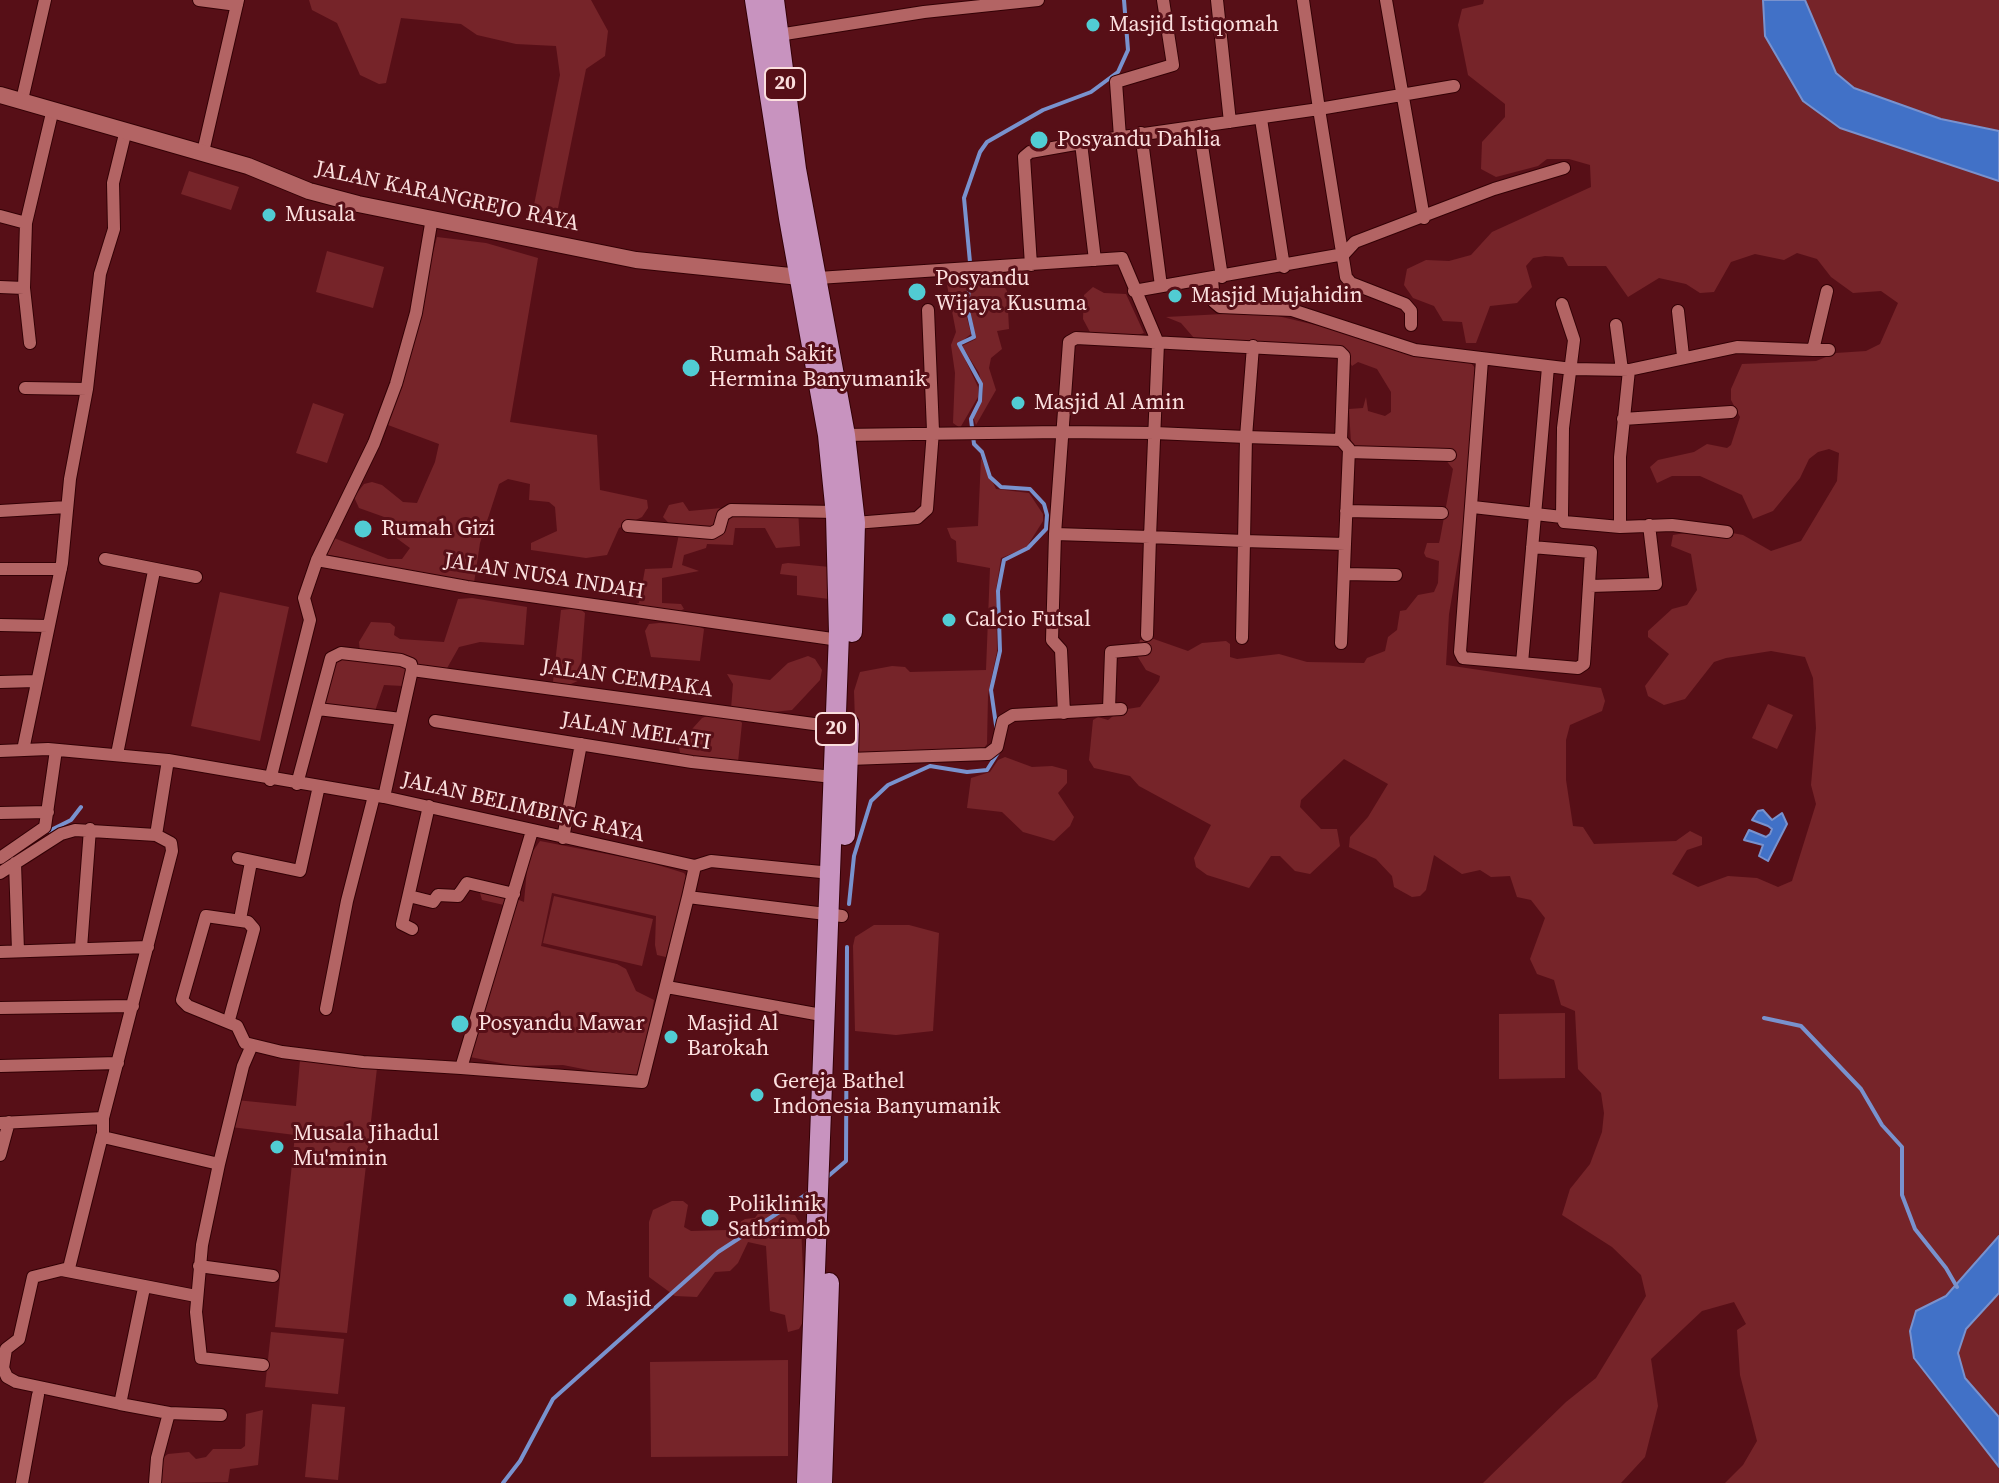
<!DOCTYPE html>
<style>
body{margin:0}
canvas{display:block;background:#570f17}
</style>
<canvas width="1999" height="1483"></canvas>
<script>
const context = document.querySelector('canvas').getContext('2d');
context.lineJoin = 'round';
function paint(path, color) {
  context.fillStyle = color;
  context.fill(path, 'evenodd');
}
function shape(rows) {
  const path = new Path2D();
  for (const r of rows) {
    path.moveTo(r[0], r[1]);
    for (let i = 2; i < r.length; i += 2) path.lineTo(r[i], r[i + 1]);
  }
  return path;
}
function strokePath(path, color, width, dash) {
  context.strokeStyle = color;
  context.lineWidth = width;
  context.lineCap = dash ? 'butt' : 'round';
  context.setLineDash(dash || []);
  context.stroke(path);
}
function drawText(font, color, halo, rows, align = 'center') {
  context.font = font + ' "Source Serif 4",serif';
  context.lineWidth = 6;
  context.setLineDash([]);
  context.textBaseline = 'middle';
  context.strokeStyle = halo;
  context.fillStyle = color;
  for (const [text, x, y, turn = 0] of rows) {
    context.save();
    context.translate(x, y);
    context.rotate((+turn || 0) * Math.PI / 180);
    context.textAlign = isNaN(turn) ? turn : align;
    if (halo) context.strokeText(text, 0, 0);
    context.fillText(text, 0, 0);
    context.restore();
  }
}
const green = shape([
 [309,0,591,0,608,31,605,56,586,69,556,218,532,215,560,75,556,46,516,44,477,35,461,24,401,18,386,83,379,84,360,75,337,23,312,10],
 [1484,0,1763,0,1765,36,1803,101,1840,128,1999,181,1999,1236,1946,1296,1916,1311,1914,1358,1999,1467,1999,1483,1725,1483,1743,1465,1757,1441,1740,1375,1737,1330,1746,1324,1734,1302,1702,1311,1651,1359,1658,1406,1645,1457,1621,1483,1483,1483,1566,1402,1596,1378,1646,1296,1641,1275,1612,1247,1562,1215,1570,1189,1590,1164,1602,1132,1604,1113,1601,1093,1578,1069,1575,1011,1561,1005,1554,980,1537,974,1530,959,1545,918,1531,900,1517,897,1510,876,1491,877,1480,870,1462,874,1434,855,1426,890,1420,896,1412,897,1394,887,1392,876,1376,859,1349,847,1350,837,1368,817,1388,784,1344,759,1301,800,1300,807,1321,829,1337,829,1340,846,1310,874,1295,871,1280,856,1271,856,1249,888,1207,875,1196,867,1194,858,1211,825,1139,786,1130,776,1094,768,1089,760,1093,720,1098,717,1108,720,1121,710,1140,707,1159,681,1160,676,1146,670,1136,654,1140,640,1151,638,1188,651,1202,643,1226,641,1230,644,1230,657,1237,659,1279,654,1307,662,1364,663,1367,658,1385,651,1388,637,1397,630,1400,611,1406,610,1418,595,1434,592,1438,583,1439,561,1426,557,1424,553,1427,543,1439,543,1440,539,1453,469,1445,459,1355,447,1351,443,1349,409,1363,408,1366,397,1368,411,1385,416,1391,412,1391,392,1377,369,1358,362,1352,366,1346,356,1201,340,1194,338,1181,323,1166,317,1261,312,1470,362,1476,369,1464,526,1449,614,1446,665,1601,688,1605,701,1602,711,1570,725,1566,740,1566,780,1573,826,1583,827,1594,844,1676,841,1690,831,1702,837,1702,845,1687,850,1672,874,1698,887,1728,876,1757,878,1778,887,1792,881,1816,804,1811,785,1816,728,1813,678,1805,657,1771,651,1726,658,1714,662,1685,699,1664,705,1648,696,1645,686,1669,654,1648,637,1648,631,1672,609,1687,605,1697,590,1691,554,1671,546,1673,535,1711,529,1743,535,1771,551,1801,541,1837,481,1839,453,1829,449,1818,452,1809,459,1800,478,1773,511,1753,519,1742,495,1700,476,1672,476,1657,483,1650,467,1658,460,1694,452,1707,444,1727,448,1731,445,1740,417,1731,400,1731,389,1742,364,1816,361,1836,353,1866,351,1880,344,1898,303,1881,291,1853,293,1831,277,1817,259,1797,253,1784,260,1755,254,1731,262,1714,292,1700,293,1686,284,1659,278,1628,297,1606,266,1568,266,1563,257,1545,256,1533,258,1526,266,1532,287,1517,303,1490,306,1476,343,1466,343,1462,322,1443,321,1434,306,1413,298,1404,285,1407,269,1426,260,1449,261,1471,255,1492,232,1591,187,1590,165,1569,159,1547,159,1538,166,1496,177,1481,169,1482,142,1505,117,1505,104,1468,75,1458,25,1462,9,1483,4],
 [1805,0,1999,0,1999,131,1942,119,1854,88,1836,73],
 [189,171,239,187,231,210,181,194],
 [437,237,486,243,538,258,510,422,597,435,600,490,647,500,648,508,642,517,619,528,607,555,586,558,531,550,531,543,557,531,555,507,549,502,529,500,530,484,508,479,499,484,480,543,474,583,324,554,334,538,388,559,402,559,410,548,391,534,387,518,359,508,354,497,364,484,372,482,382,485,403,502,417,503,435,462,439,444,388,425],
 [327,251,384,267,373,308,316,292],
 [994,271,1007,291,1009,329,997,331,1002,349,991,358,989,368,996,390,976,425,973,417,982,401,983,389,979,373,962,346,976,339,969,305,973,277,976,272],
 [953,272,969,274,964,306,971,334,958,344,978,387,978,397,960,428,953,423,955,373,951,345,956,332,947,285],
 [1093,287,1104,293,1126,294,1144,333,1132,337,1091,334,1083,319,1084,295],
 [313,403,344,414,327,463,296,453],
 [981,458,996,489,1029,493,1043,514,1043,521,1026,548,1001,558,996,590,997,651,988,695,987,744,981,752,860,754,856,751,854,691,860,672,892,666,905,667,910,672,986,670,990,568,957,562,956,541,951,538,947,528,978,526],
 [683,502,689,511,733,507,798,508,800,546,776,548,765,528,735,528,733,545,707,544,706,548,684,555,682,565,699,571,662,578,662,603,681,604,684,609,677,612,629,606,639,603,645,569,672,568,679,534,663,517,669,505],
 [788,563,830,567,829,599,797,595,797,576,780,574,782,564],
 [220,592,289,607,260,741,191,726],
 [472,598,527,607,524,645,480,642,459,647,446,670,420,667,403,686,384,685,375,711,335,709,323,703,331,657,360,652,359,642,371,622,390,623,395,627,394,635,400,639,444,642,458,599],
 [579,608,585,613,580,680,564,687,553,682,561,610],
 [659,623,696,625,704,629,700,661,651,657,645,631,649,624],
 [808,656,815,659,822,670,820,680,792,710,753,714,731,709,733,684,727,674,770,680,788,663],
 [1768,704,1793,715,1777,749,1752,738],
 [710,715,737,717,742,723,738,762,681,757,679,748,684,738,702,718],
 [1005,757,1032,767,1052,766,1067,770,1067,783,1058,793,1074,817,1070,826,1054,841,1023,832,1002,812,967,808,971,778,990,772,998,760],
 [540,841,648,862,684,873,687,878,666,957,657,955,655,945,656,916,552,893,541,946,617,964,626,969,636,991,654,1000,639,1080,563,1065,516,1066,470,1057,504,905,482,900,480,893,483,886,524,902,528,858],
 [554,896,653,919,642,966,543,943],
 [874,925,909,925,939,933,933,1031,896,1035,855,1031,853,946,855,937],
 [1565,1013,1565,1078,1499,1079,1499,1014],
 [300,1060,377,1068,347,1333,275,1327,295,1135,231,1127,236,1100,296,1106],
 [672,1201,683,1201,688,1205,684,1227,691,1231,727,1230,745,1219,755,1218,766,1202,779,1204,780,1213,795,1215,801,1225,805,1318,799,1329,788,1332,785,1315,770,1311,766,1246,748,1242,738,1263,730,1271,715,1272,697,1297,675,1296,649,1277,649,1222,653,1210],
 [1999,1293,1999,1417,1965,1378,1958,1353,1966,1329],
 [271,1332,344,1339,338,1394,265,1387],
 [788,1360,788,1456,651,1457,650,1362],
 [312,1404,345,1407,338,1480,305,1477],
 [263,1410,258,1465,230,1469,228,1482,160,1483,161,1459,168,1454,189,1452,196,1459,206,1457,213,1449,241,1449,245,1446,246,1414]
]);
const water = shape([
 [1763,0,1805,0,1836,73,1854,88,1941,119,1999,131,1999,181,1840,128,1803,101,1765,36,1763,0],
 [1763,810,1772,820,1782,813,1787,824,1768,861,1759,856,1763,845,1744,840,1749,830,1766,837,1770,834,1772,829,1768,826,1752,820,1758,811,1763,810],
 [1999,1236,1999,1293,1966,1329,1958,1353,1965,1378,1999,1417,1999,1467,1914,1358,1910,1331,1916,1311,1946,1296,1999,1236]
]);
const stream = shape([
 [997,732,991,690,1000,651,998,591,1004,560,1028,548,1046,529,1047,515,1044,504,1030,489,1001,487,990,477,982,452,974,444,971,419,980,401,981,384,959,344,974,337,967,306,971,273,964,198,980,152,987,142,1043,110,1091,92,1118,72,1128,50,1124,0],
 [49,831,71,820,81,807],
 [849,904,854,856,871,801,888,785,930,766,967,772,987,770,999,751],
 [1764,1018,1801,1026,1861,1089,1882,1125,1902,1147,1902,1195,1915,1229,1946,1268,1957,1287],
 [826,1178,846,1161,847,947],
 [503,1483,520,1461,553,1399,718,1252,810,1192]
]);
const minor = shape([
 [199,0,237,5],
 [1217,0,1230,122],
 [1386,0,1424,218],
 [772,36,924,12,1038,0],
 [22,100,45,0],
 [1261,119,1284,267],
 [1199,126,1222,277],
 [1141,133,1161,286],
 [1120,137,1116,82,1173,65,1163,0],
 [203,152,238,0],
 [0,216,26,223],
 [1095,260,1081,143,1319,109,1303,0],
 [1031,265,1024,157,1030,152,1081,143],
 [818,278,1122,258,1158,343,1150,537,1244,541,1242,638],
 [1212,279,1214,302,1220,307,1292,310,1415,350,1572,369,1629,370,1737,347,1813,350,1827,291],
 [0,287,24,288,26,223,53,109],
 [24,288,30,343],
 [1134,291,1344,254,1355,242,1494,189,1564,168],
 [1562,304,1574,340,1563,428,1562,517],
 [1678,311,1683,356],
 [1411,325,1411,311,1405,304,1351,283,1346,277,1319,109,1454,86],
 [1616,325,1622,370],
 [1813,350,1829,350],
 [1482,360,1460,652,1463,658,1578,668,1584,664,1591,552,1532,547],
 [25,388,87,389],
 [1623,419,1731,412],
 [841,435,1061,432,1155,433,1246,437,1341,440,1349,449,1345,544,1244,541,1246,437,1253,346],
 [1349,452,1450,455],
 [1473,507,1562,517,1564,522,1576,523,1620,527,1672,525,1727,532],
 [0,511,67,507],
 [1346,511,1442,513],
 [855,523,917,518,927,509,933,431,928,310],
 [628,526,712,533,719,529,723,515,731,510,836,512],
 [1620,527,1620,457,1629,370],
 [1055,534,1052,640,1061,650,1064,713],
 [105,559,196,577],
 [317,560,467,587,839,640],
 [0,569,61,569],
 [1344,574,1396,575],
 [1590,586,1656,584,1649,525],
 [0,625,48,626],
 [1147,635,1150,537,1055,534,1069,342,1076,338,1340,352,1344,356,1341,440],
 [1341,643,1345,544],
 [1522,663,1548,367],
 [412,670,836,727],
 [0,682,36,681],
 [318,709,401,719],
 [1109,709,1111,652,1145,649],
 [435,721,692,762,833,777],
 [23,750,62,563,70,479,87,389,100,274,114,229,113,183,126,130],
 [0,751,48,749,168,760,384,797,695,866,688,897,842,916],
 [117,754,154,571],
 [849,759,988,754,997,747,1003,721,1013,715,1121,709],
 [270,780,310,620,304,598,317,560,374,443,396,384,416,313,432,218],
 [297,784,331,658,341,653,401,660,411,664,412,670,384,797],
 [0,813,48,812],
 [156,835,168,760],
 [563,838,581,744],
 [0,858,45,827,56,750],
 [238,858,300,871,319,786],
 [15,863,18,951],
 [695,866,711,861,831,873],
 [0,873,61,834,75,830,156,835,171,843,172,851,103,1118],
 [409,896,433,902,438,895,458,896,467,883,514,894],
 [241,914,251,862],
 [412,929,402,924,429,806],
 [81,948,90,829],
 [0,952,148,947],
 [667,987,827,1016],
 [0,1008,133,1006],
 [326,1009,347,901,374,796],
 [229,1020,254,929,248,922,206,916,182,1000,188,1006,237,1026,245,1043,282,1052,363,1062,461,1068,532,831],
 [252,1045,243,1066,219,1164,202,1245,196,1312,201,1358,263,1365],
 [0,1066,118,1063],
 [461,1068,642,1082,688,897],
 [0,1123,103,1118,103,1137,219,1164],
 [102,1136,69,1268,33,1277,19,1339,6,1349,3,1368,7,1377,16,1382,120,1404],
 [0,1155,9,1122],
 [199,1266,273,1276],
 [62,1270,196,1296],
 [144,1288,120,1404,169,1413],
 [22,1483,38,1395],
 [155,1483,157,1458,169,1413,221,1415]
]);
const secondary = shape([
 [0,95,248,166,309,191,358,204,636,260,800,277]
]);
const trunk = shape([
 [755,0,789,218,828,435,836,515,839,633,807,1483],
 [774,0,796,169,845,435,855,523,852,632],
 [845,835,849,724],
 [822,1483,829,1283]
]);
const markers = [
 [1093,25,8,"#51ccd3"],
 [1039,140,10,"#51ccd3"],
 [269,215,8,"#51ccd3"],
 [917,292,10,"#51ccd3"],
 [1175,296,8,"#51ccd3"],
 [691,368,10,"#51ccd3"],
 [1018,403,8,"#51ccd3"],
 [363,529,10,"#51ccd3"],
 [949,620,8,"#51ccd3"],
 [460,1024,10,"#51ccd3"],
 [671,1037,8,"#51ccd3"],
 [757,1095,8,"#51ccd3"],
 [277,1147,8,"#51ccd3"],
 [710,1218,10,"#51ccd3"],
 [570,1300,8,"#51ccd3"]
];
const shields = [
 [785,84,40],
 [836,729,40]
];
const shieldNames = [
 ["20",785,84],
 ["20",836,729]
];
const poiNames = [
 ["Masjid Istiqomah",1109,25],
 ["Posyandu Dahlia",1057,140],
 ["Musala",285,215],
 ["Posyandu",935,279],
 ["Wijaya Kusuma",935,304],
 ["Masjid Mujahidin",1191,296],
 ["Rumah Sakit",709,355],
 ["Hermina Banyumanik",709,380],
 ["Masjid Al Amin",1034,403],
 ["Rumah Gizi",381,529],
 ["Calcio Futsal",965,620],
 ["Posyandu Mawar",478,1024],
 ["Masjid Al",687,1024],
 ["Barokah",687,1049],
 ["Gereja Bathel",773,1082],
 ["Indonesia Banyumanik",773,1107],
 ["Musala Jihadul",293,1134],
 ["Mu'minin",293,1159],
 ["Poliklinik",728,1205],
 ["Satbrimob",728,1230],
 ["Masjid",586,1300]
];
const streetNames = [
 ["JALAN KARANGREJO RAYA",447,197,12],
 ["JALAN NUSA INDAH",544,577,9],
 ["JALAN CEMPAKA",627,679,8],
 ["JALAN MELATI",636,732,9],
 ["JALAN BELIMBING RAYA",523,808,13]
];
paint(green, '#762429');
paint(water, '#4171c7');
strokePath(water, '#7992ce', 2);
strokePath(stream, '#7992ce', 4);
strokePath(minor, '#330005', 14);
strokePath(secondary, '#330005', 18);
strokePath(trunk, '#330005', 22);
strokePath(minor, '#b36464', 12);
strokePath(secondary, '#b36464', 16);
strokePath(trunk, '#c893bf', 20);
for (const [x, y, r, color] of markers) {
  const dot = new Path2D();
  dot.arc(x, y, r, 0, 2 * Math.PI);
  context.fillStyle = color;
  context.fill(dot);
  strokePath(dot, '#570f17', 3);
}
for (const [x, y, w] of shields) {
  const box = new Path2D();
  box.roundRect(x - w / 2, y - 16, w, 32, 6);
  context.fillStyle = '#570f17';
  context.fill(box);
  strokePath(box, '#fbdfde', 2);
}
drawText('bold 20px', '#fbdfde', null, shieldNames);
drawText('22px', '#fbdfde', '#570f17', poiNames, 'left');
drawText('22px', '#fbdfde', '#570f17', streetNames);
</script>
